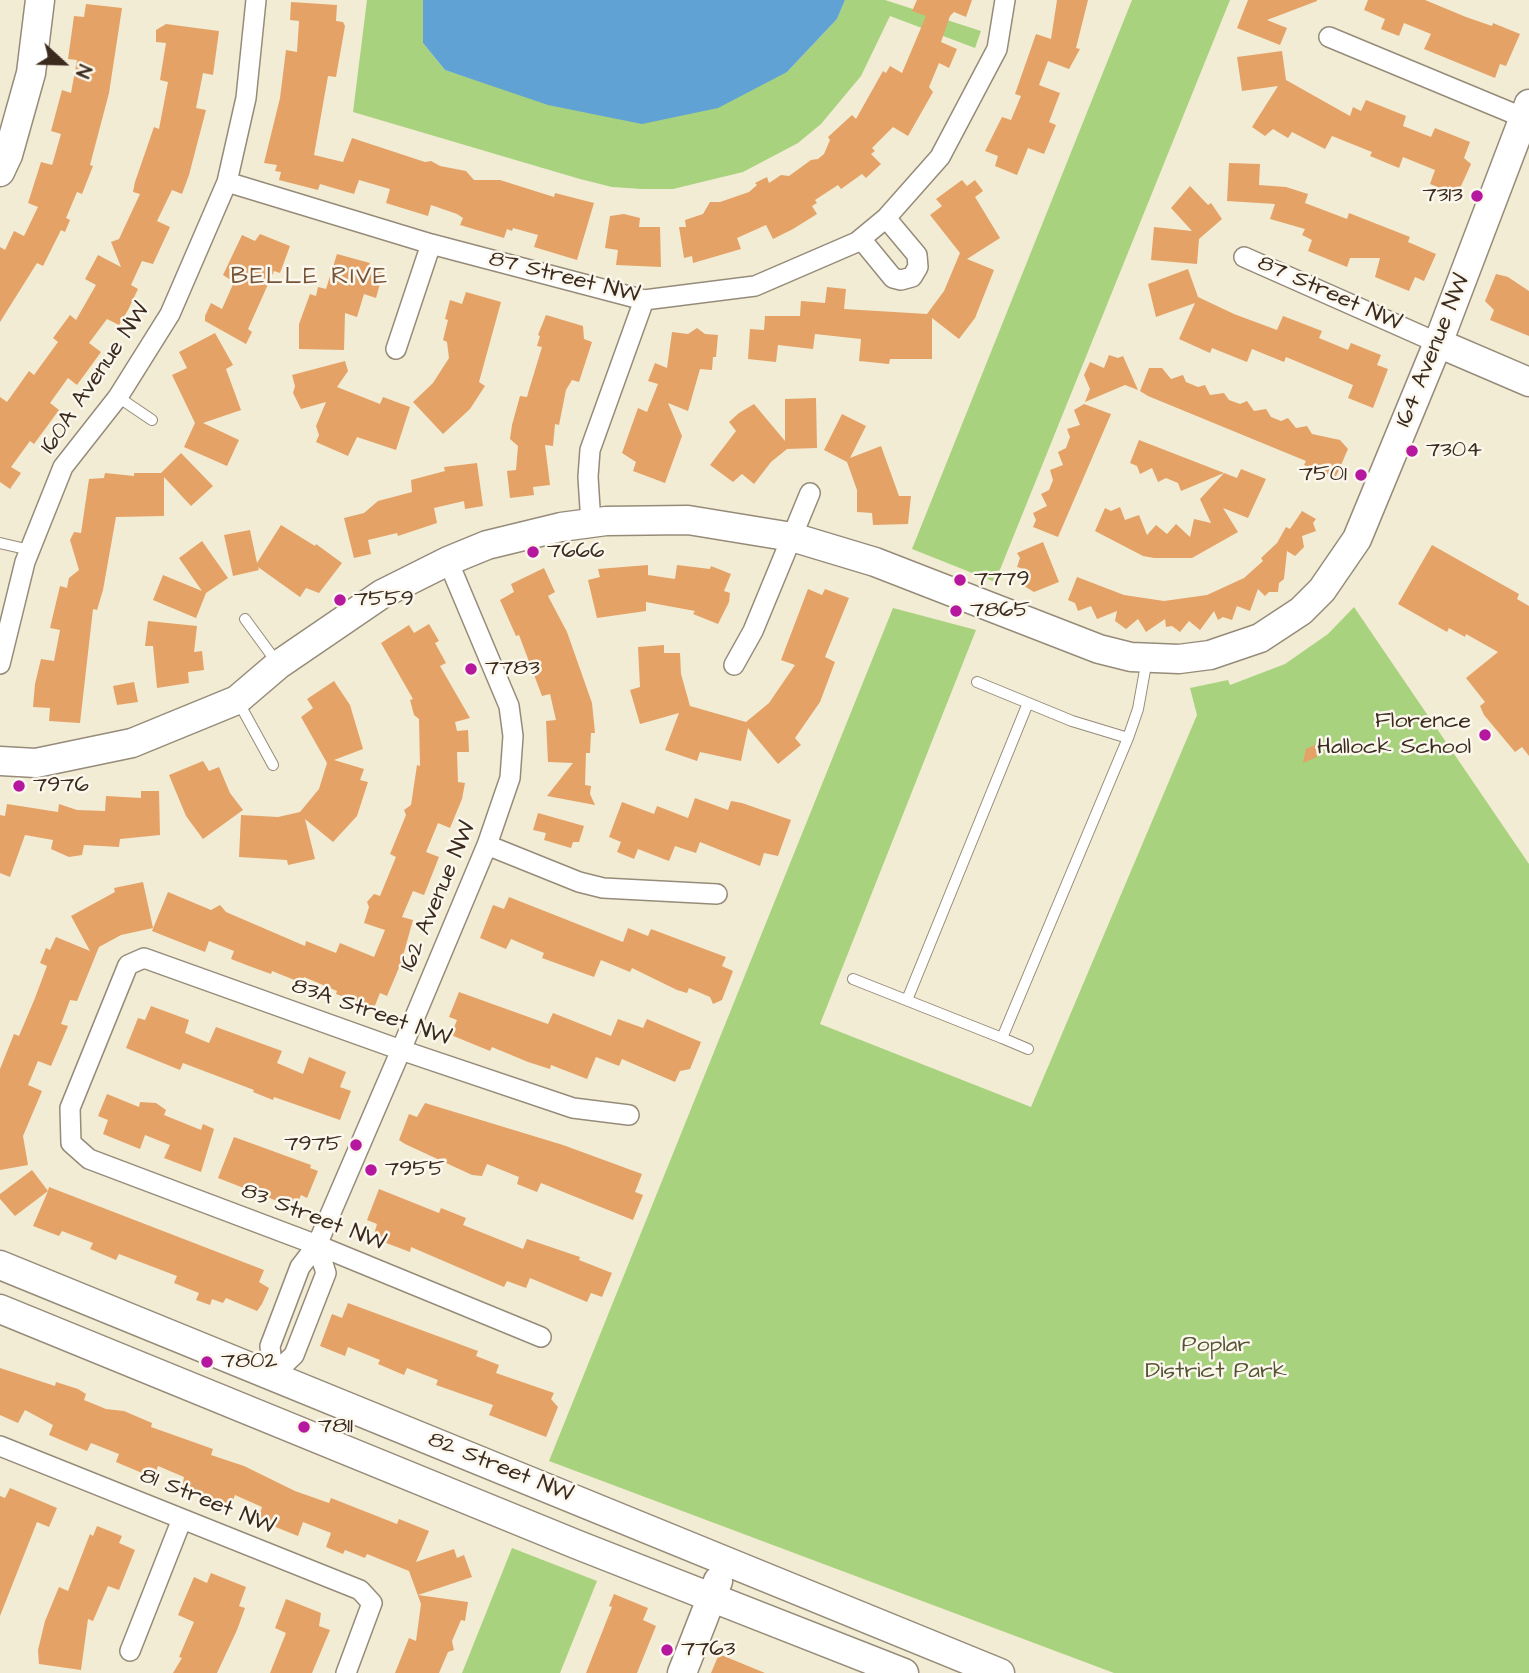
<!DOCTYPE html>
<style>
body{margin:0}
#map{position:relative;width:1529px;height:1673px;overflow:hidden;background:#f2ecd4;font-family:"Architects Daughter",sans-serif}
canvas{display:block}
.north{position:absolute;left:28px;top:28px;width:70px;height:70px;-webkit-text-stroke:5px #fbf7ec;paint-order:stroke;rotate:112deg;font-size:19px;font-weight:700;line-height:28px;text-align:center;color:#3b2a1e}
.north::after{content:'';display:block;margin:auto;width:24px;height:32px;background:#3b2a1e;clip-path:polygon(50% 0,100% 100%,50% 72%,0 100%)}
</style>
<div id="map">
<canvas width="1529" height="1673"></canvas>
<div class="north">N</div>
</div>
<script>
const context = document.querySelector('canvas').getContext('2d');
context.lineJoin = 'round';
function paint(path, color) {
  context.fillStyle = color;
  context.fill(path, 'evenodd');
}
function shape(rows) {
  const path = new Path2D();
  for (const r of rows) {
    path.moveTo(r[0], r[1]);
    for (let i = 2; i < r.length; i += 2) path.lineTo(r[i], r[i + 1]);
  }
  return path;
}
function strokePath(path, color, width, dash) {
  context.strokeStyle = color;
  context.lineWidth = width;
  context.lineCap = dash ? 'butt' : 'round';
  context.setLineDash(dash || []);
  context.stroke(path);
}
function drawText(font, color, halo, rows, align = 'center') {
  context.font = font + ' "Architects Daughter",sans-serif';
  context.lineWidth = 5;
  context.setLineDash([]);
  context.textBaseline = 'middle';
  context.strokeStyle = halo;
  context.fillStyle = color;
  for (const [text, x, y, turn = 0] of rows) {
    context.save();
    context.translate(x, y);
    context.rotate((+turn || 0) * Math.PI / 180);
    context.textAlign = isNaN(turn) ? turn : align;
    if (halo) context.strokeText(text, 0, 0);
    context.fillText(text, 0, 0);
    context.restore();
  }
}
const green = shape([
 [367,0,423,0,423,43,445,70,498,87,787,72,837,19,845,0,885,0,981,31,975,48,890,16,861,76,821,124,798,143,743,172,673,189,642,189,612,187,580,179,353,112],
 [1132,0,1230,0,995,582,912,549],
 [1354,607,1529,864,1529,1673,1114,1673,549,1461,893,608,976,630,820,1024,1031,1107,1197,715,1190,688,1228,680,1230,685,1285,664,1328,634],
 [512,1548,597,1581,560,1673,462,1673]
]);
const water = shape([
 [423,0,845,0,837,19,787,72,718,108,642,124,548,105,445,70,423,43]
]);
const building = shape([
 [917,0,972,0,966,17,954,12,950,16,941,42,957,49,949,68,939,63,929,87,933,92,908,136,893,127,872,148,875,151,871,154,881,164,866,178,862,174,841,189,838,185,815,200,817,203,812,206,817,214,793,229,773,239,766,225,737,238,741,249,693,263,692,256,684,258,679,227,686,227,685,220,703,214,710,202,720,202,749,192,757,185,755,183,767,177,769,183,781,175,789,176,811,160,818,159,824,154,830,140,828,137,852,115,856,119,883,71,886,73,890,66,902,73,926,16,912,11],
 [1057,0,1088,0,1076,48,1080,49,1069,69,1048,61,1039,85,1060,93,1049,122,1056,125,1044,154,1028,148,1017,175,995,166,998,156,985,151,1002,117,1011,120,1021,96,1015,94,1036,34,1051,39],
 [1248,0,1317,0,1317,1,1267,20,1287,28,1280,45,1237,28],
 [1368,0,1425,0,1466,17,1492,26,1493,23,1520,34,1506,66,1500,64,1495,78,1424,49,1431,34,1404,23,1399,36,1381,29,1385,19,1364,10],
 [291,2,337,5,336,21,343,22,345,26,336,77,328,76,314,155,343,162,352,138,425,162,431,161,440,166,466,171,474,180,500,180,554,197,555,193,594,203,577,260,534,247,538,235,513,228,512,231,507,229,504,238,460,225,463,218,457,214,431,205,428,216,386,203,390,189,359,180,354,194,320,184,318,190,279,180,281,172,275,171,277,165,264,163,280,98,286,50,297,52,299,21,290,20],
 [86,4,122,8,109,93,90,165,93,166,82,194,77,192,66,218,70,220,65,232,61,230,43,266,37,263,0,322,0,247,5,250,14,231,24,236,38,207,28,203,41,162,52,165,53,162,61,134,51,131,62,90,71,93,77,60,68,59,74,16,84,17],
 [166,24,219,31,213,75,203,73,196,108,206,110,189,175,182,194,172,190,157,221,170,227,153,264,142,261,131,285,138,289,128,310,119,325,107,319,89,343,101,352,77,385,68,378,50,403,59,410,34,444,30,441,11,467,21,473,10,489,0,482,0,397,7,402,29,371,34,375,58,342,53,338,70,315,76,320,96,285,85,279,98,255,121,267,111,242,119,239,140,194,133,192,135,182,154,127,159,129,168,82,160,80,166,43,156,42,156,30],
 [1282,51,1286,80,1350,116,1353,107,1361,111,1366,100,1406,116,1403,126,1431,137,1435,128,1470,142,1464,158,1471,164,1457,195,1430,184,1435,170,1403,157,1399,168,1370,156,1372,152,1332,136,1325,149,1292,132,1288,138,1273,129,1265,136,1252,127,1278,86,1242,91,1237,57],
 [1229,163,1260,164,1259,185,1286,187,1308,194,1305,203,1347,219,1349,213,1410,237,1408,242,1436,254,1424,281,1415,277,1409,291,1375,277,1380,258,1350,258,1347,267,1308,251,1312,240,1302,235,1305,229,1270,219,1275,204,1227,201],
 [962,180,967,186,975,180,983,191,975,197,1000,238,967,259,994,270,975,318,959,339,932,318,932,359,890,359,889,364,859,361,861,339,815,334,813,349,778,345,776,362,748,359,750,329,764,330,765,316,800,316,801,301,825,303,827,287,846,289,844,309,927,314,944,291,960,253,930,215,942,206,936,199],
 [1190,186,1208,205,1211,203,1222,219,1199,239,1197,264,1151,260,1154,227,1192,231,1171,208],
 [624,214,640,218,639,227,660,227,661,267,616,265,618,250,605,248,610,216],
 [260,234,290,246,280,273,274,271,248,329,252,332,246,344,205,321,205,316,211,303,222,309,234,282,223,275,242,235,255,241],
 [337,254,370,263,368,268,383,273,376,298,364,294,357,317,345,313,344,350,299,349,299,324,310,294,316,296,318,287,326,289],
 [1188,269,1198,297,1234,314,1277,330,1283,316,1322,331,1319,338,1348,350,1351,343,1381,355,1377,365,1388,369,1373,408,1348,398,1353,385,1286,357,1284,362,1252,349,1247,362,1212,348,1210,353,1179,339,1195,303,1156,317,1148,284],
 [1496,274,1508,277,1529,291,1529,336,1490,320,1494,310,1485,301],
 [466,292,501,302,479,382,485,386,470,409,443,434,413,402,433,383,449,358,447,342,443,340,448,320,445,319,450,300,462,304],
 [546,315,583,326,584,339,592,342,579,382,572,380,566,390,559,425,555,424,553,446,545,445,550,485,533,487,534,495,510,498,507,471,516,470,518,446,510,439,512,425,520,396,527,397,529,390,542,347,537,346,540,336,538,335],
 [697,328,705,334,718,335,716,357,713,357,712,370,700,369,688,411,668,403,682,436,665,483,633,471,636,462,622,453,638,408,647,412,658,384,648,381,655,363,667,368,672,332,688,334],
 [215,333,233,365,226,369,241,410,203,423,239,440,227,466,184,447,195,423,172,375,187,368,179,352],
 [1109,355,1118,358,1123,356,1138,390,1125,385,1085,402,1090,389,1084,375,1090,362,1104,368],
 [345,361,348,371,337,387,380,404,383,397,410,407,396,450,357,437,348,456,316,442,319,435,316,426,326,402,301,409,293,393,295,386,292,375],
 [1149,368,1162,368,1171,379,1183,375,1186,382,1198,387,1205,385,1210,395,1224,393,1229,400,1240,404,1247,401,1254,411,1266,409,1271,417,1281,421,1288,418,1296,428,1307,426,1312,434,1340,440,1348,449,1338,472,1335,478,1304,465,1306,461,1148,396,1140,391],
 [816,398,817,448,787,449,771,462,754,484,742,474,733,482,710,465,736,431,729,422,739,413,754,404,785,441,785,399],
 [1084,404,1111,414,1058,537,1033,527,1036,520,1033,513,1047,506,1041,494,1049,490,1053,480,1050,470,1063,465,1058,452,1066,448,1070,437,1067,429,1080,425,1074,410],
 [842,414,866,426,850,458,881,446,899,496,911,496,908,524,873,525,872,513,857,512,857,490,847,462,824,450],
 [1139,440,1237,478,1241,469,1266,479,1248,518,1223,508,1238,532,1192,558,1154,558,1143,556,1095,531,1105,508,1111,511,1120,507,1125,520,1139,515,1147,535,1156,525,1167,534,1176,524,1190,537,1194,519,1211,523,1200,499,1224,473,1181,491,1178,483,1166,478,1158,482,1152,468,1140,474,1137,466,1130,463],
 [181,453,213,486,191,506,164,477,164,516,116,517,103,590,97,610,93,609,80,723,49,721,50,708,33,707,35,684,41,659,54,661,60,630,50,628,60,586,67,588,69,578,79,570,70,540,74,532,81,533,89,479,104,478,105,473,134,476,134,473,161,473],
 [477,463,483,506,465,509,464,501,434,508,437,523,398,536,397,533,368,540,371,554,354,558,344,518,364,513,378,501,412,492,411,480,445,471,444,467],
 [1302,511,1316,519,1313,523,1316,531,1302,536,1304,547,1295,556,1287,551,1284,579,1279,583,1278,592,1269,592,1265,596,1258,589,1250,611,1237,606,1232,620,1223,617,1218,620,1214,611,1200,630,1189,621,1180,632,1172,626,1166,627,1165,619,1146,632,1138,619,1126,629,1115,621,1117,611,1097,619,1091,606,1078,611,1075,603,1068,600,1077,577,1124,595,1164,601,1207,595,1244,578,1263,561,1261,558,1277,543,1286,527,1290,529],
 [281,525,315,546,316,544,342,563,319,593,306,588,300,597,258,567,259,570,233,576,224,535,250,530,257,563],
 [202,541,228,578,206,593,196,618,153,600,163,575,202,591,179,558],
 [1043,542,1059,582,1034,592,1024,586,1030,571,1017,567,1020,558,1017,553],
 [1432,545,1519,594,1517,599,1529,606,1529,756,1522,747,1515,752,1484,715,1480,706,1485,702,1466,678,1498,652,1466,634,1465,637,1449,628,1447,632,1398,604],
 [648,565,648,575,675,579,677,565,710,569,711,566,731,574,724,591,730,593,729,602,718,624,693,614,695,611,646,602,646,611,597,618,588,580,600,577,598,569],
 [544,568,555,592,548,596,567,632,592,703,595,733,591,733,590,753,586,753,585,785,591,786,590,794,595,805,547,796,573,763,548,762,546,721,556,720,550,694,542,696,519,635,516,636,500,600,514,592,511,584],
 [808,589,822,595,825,589,849,598,825,657,835,662,820,702,795,738,801,745,778,764,748,728,741,761,700,752,697,761,665,750,679,713,640,724,630,690,640,687,638,647,664,645,664,653,680,653,681,674,690,706,746,722,769,703,795,665,781,660],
 [148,621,197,626,194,652,202,651,204,670,188,672,189,683,157,688,153,646,145,646],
 [429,624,439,641,435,643,446,663,440,666,470,718,455,722,457,731,468,730,469,752,457,752,458,782,465,783,462,799,450,828,438,823,426,852,439,857,424,895,413,891,402,917,413,920,401,963,387,996,380,993,374,1008,336,994,337,991,304,977,302,983,272,971,271,974,249,966,231,959,234,951,209,941,205,952,152,931,168,892,211,910,220,905,226,912,305,946,306,941,336,953,340,943,374,957,385,930,364,923,369,907,367,902,374,894,380,896,396,857,390,854,406,815,404,810,411,805,417,765,420,766,419,719,414,715,410,700,413,699,381,643,409,625,414,633],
 [334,681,350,705,363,749,334,760,364,769,360,780,368,782,357,816,333,842,305,819,315,859,288,865,287,860,239,857,241,815,278,817,300,812,319,789,327,763,301,717,313,708,307,699],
 [134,682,138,702,117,705,113,686],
 [1319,743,1317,757,1303,763,1306,749],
 [203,761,209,771,219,767,230,793,243,810,203,839,186,816,169,775],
 [141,791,159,791,160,835,120,839,119,847,84,845,82,855,69,857,51,849,53,840,25,835,10,877,0,873,0,815,5,816,7,804,58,812,59,804,77,810,105,811,106,796,141,798],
 [695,798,728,810,731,801,742,803,791,820,778,856,764,853,760,866,700,842,696,853,675,846,669,861,638,849,634,859,617,852,621,842,609,837,622,802,654,814,657,806,688,818],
 [538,813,584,826,579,842,573,842,571,848,544,840,546,833,533,830],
 [143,882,153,928,121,935,99,947,77,1001,70,1000,61,1024,68,1026,51,1066,38,1061,28,1085,42,1091,23,1136,28,1165,0,1170,0,1069,14,1034,19,1036,35,998,47,966,40,963,46,948,50,950,56,937,90,951,71,916,115,892,114,888],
 [509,897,623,942,628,928,648,936,651,929,726,957,722,966,733,971,722,1000,713,1004,710,997,689,988,687,993,677,990,632,968,630,972,601,960,594,977,542,958,544,953,511,939,506,949,480,938,493,905,504,909],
 [459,992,548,1024,553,1013,611,1036,618,1019,643,1028,647,1019,701,1042,690,1069,680,1071,675,1082,622,1059,619,1066,596,1057,587,1079,551,1065,550,1069,528,1062,492,1047,490,1051,451,1035,457,1020,449,1017],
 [151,1006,189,1020,185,1033,209,1043,216,1027,282,1051,277,1063,303,1074,309,1057,346,1072,340,1087,351,1091,340,1120,274,1097,273,1100,253,1092,254,1090,183,1063,180,1070,126,1048,138,1018,145,1020],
 [107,1094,139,1107,140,1102,156,1103,166,1110,164,1115,201,1130,203,1124,214,1129,201,1172,164,1158,170,1145,145,1135,140,1149,103,1134,108,1120,98,1116],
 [425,1103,563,1145,642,1174,635,1192,643,1195,633,1220,541,1183,537,1192,517,1184,519,1177,487,1164,482,1176,472,1175,405,1144,399,1140,409,1114,417,1117],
 [234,1137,311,1165,310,1168,318,1171,307,1198,301,1195,299,1200,294,1198,290,1206,218,1178],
 [32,1170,48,1191,49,1187,264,1270,259,1282,269,1288,262,1304,257,1311,226,1298,223,1303,212,1299,210,1305,196,1300,199,1293,174,1283,177,1276,119,1254,116,1260,90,1249,93,1243,62,1231,59,1236,33,1226,48,1191,15,1216,0,1199,0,1194],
 [379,1189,439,1213,441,1208,466,1218,463,1225,523,1249,527,1239,580,1257,579,1260,612,1273,602,1297,591,1293,587,1302,530,1278,526,1288,507,1281,504,1287,411,1247,410,1252,373,1238,377,1224,367,1220],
 [348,1303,478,1351,476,1356,499,1365,496,1373,554,1393,551,1399,558,1407,546,1437,489,1415,493,1405,436,1385,438,1380,407,1368,404,1375,378,1364,380,1360,348,1347,345,1356,320,1346,332,1314,342,1318],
 [0,1368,55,1386,56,1382,78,1389,86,1394,84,1400,106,1409,124,1411,152,1423,151,1427,213,1449,211,1455,244,1466,295,1491,329,1503,331,1498,397,1524,399,1519,429,1531,416,1562,454,1549,457,1558,464,1555,472,1577,418,1595,468,1602,465,1621,461,1620,452,1641,454,1650,448,1652,439,1673,395,1673,409,1638,416,1641,421,1604,409,1571,367,1554,365,1558,345,1550,343,1554,326,1547,331,1533,303,1522,298,1536,258,1520,262,1507,235,1495,230,1508,196,1495,182,1489,184,1477,158,1466,154,1478,116,1462,119,1454,91,1443,87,1451,49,1435,53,1425,25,1410,18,1423,0,1415],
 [10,1488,57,1508,49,1527,37,1522,0,1616,0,1496,5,1498],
 [97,1526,122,1536,119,1543,135,1550,119,1590,108,1586,93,1621,88,1619,81,1670,39,1664,38,1650,45,1621,59,1587,68,1591,90,1534,93,1536],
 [211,1573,246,1587,239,1606,245,1608,237,1630,217,1673,173,1673,182,1658,179,1657,194,1622,178,1615,194,1577,207,1583],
 [614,1594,648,1608,643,1620,656,1626,637,1673,586,1673,612,1607,609,1606],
 [286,1599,321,1613,319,1626,330,1630,312,1673,270,1673,286,1633,275,1628],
 [719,1654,765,1673,711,1673]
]);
const lane = shape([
 [118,397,152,420],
 [0,543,30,550],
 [245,619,278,664],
 [977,682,1072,721,1128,738],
 [239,703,273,765],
 [853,979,1002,1038],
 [907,1000,1028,703],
 [1028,1049,1002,1038,1128,738,1138,709,1147,659]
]);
const street = shape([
 [1329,37,1529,120],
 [227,182,431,244,644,300,755,286,857,242,886,218,940,157,997,49,1005,0],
 [861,239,893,278,901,280,912,277,918,267,917,255,886,218],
 [1244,257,1438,343],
 [396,349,431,244],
 [591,524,588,477,590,450,644,300],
 [0,664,25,562,63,467,118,397,170,314,227,182,246,98,256,0],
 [734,665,753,631,810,493],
 [487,845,579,882,603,888,717,894],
 [541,1337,317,1245,89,1159,71,1143,70,1108,128,965,144,958,401,1050,573,1108,629,1115],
 [273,1375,270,1346,300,1267,317,1245,401,1050,487,845,510,778,513,736,509,706,448,561],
 [273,1375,294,1355,326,1273,317,1245],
 [0,1446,360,1590,372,1603,346,1673],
 [130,1651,182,1519]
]);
const secondary = shape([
 [0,172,8,155,31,73,40,0],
 [1438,343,1529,382],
 [0,761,36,763,132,743,237,700,278,665,382,594,448,561,487,545,561,527,606,521,688,520,792,537,875,562,1099,649,1131,657,1179,659,1210,655,1260,638,1301,611,1322,590,1357,539,1438,343,1529,104],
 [0,1265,1000,1673],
 [0,1309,578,1545,904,1673],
 [682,1673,718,1581]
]);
const markers = [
 [1477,196,7,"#b5179e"],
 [1412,451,7,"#b5179e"],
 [1361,475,7,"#b5179e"],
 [533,552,7,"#b5179e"],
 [960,580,7,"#b5179e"],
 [340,600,7,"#b5179e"],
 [956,611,7,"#b5179e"],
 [471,669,7,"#b5179e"],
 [1485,735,7,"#b5179e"],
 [19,786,7,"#b5179e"],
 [356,1145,7,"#b5179e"],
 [371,1170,7,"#b5179e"],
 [207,1362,7,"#b5179e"],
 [304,1427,7,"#b5179e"],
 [667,1650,7,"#b5179e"]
];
const poiNames = [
 ["7313",1463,196,"right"],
 ["7304",1426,451],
 ["7501",1347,475,"right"],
 ["7666",547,552],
 ["7779",974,580],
 ["7559",354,600],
 ["7865",970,611],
 ["7783",485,669],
 ["Florence",1471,722,"right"],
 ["Hallock School",1471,748,"right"],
 ["7976",33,786],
 ["7975",342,1145,"right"],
 ["7955",385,1170],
 ["7802",221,1362],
 ["7811",318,1427],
 ["7763",681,1650]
];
const streetNames = [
 ["87 Street NW",564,278,14],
 ["87 Street NW",1329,294,24],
 ["164 Avenue NW",1434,351,-68],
 ["160A Avenue NW",96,379,-56],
 ["162 Avenue NW",439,897,-67],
 ["83A Street NW",371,1013,19],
 ["83 Street NW",313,1218,21],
 ["82 Street NW",500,1468,22],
 ["81 Street NW",207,1502,22]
];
const parkNames = [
 ["Poplar",1216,1346],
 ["District Park",1216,1372]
];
const neighbourhoodNames = [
 ["BELLE RIVE",310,278]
];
paint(green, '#a8d27e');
paint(water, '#61a2d5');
paint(building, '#e4a267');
strokePath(lane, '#968b79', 12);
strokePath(street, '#968b79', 22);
strokePath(secondary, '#968b79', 31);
strokePath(lane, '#fff', 10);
strokePath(street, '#fff', 19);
strokePath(secondary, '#fff', 28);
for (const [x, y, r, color] of markers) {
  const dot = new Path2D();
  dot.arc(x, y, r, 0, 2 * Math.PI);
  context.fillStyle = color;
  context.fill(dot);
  strokePath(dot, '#fbf7ec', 2.5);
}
drawText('23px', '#3b2a1e', '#fbf7ec', poiNames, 'left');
drawText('23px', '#3b2a1e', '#fbf7ec', streetNames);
drawText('23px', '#565436', '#fbf7ec', parkNames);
context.letterSpacing = '2px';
drawText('24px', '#765438', '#fbf7ec', neighbourhoodNames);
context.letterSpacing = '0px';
</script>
